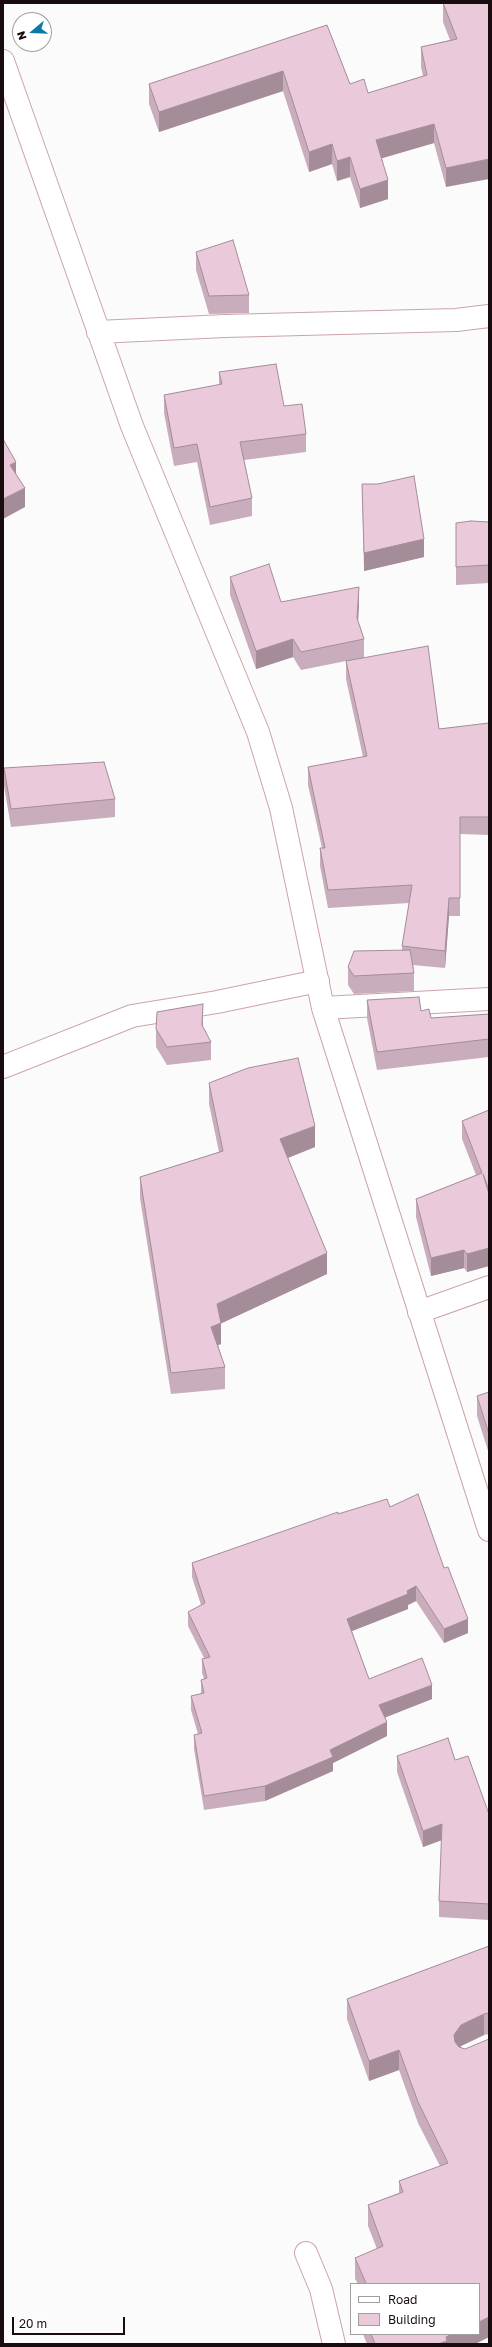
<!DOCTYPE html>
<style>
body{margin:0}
#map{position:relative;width:492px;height:2347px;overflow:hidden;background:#fbfbfb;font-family:"Golos Text",sans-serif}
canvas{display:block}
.frame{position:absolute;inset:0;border:4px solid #190c0e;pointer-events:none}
.legend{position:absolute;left:350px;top:2283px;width:130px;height:52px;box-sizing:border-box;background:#fff;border:1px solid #a39e9f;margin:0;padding:5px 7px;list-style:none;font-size:12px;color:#190c0e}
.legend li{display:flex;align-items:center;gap:8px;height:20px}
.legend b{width:20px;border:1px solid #a39e9f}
.north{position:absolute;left:12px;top:12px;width:40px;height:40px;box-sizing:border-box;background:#fff;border:1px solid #a39e9f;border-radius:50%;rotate:251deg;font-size:11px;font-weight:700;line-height:16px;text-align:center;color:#190c0e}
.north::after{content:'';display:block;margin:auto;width:14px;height:18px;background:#097aa3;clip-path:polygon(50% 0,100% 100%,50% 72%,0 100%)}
.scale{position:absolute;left:12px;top:2317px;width:113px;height:18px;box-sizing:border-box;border:2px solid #190c0e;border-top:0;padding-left:5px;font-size:12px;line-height:14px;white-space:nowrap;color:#190c0e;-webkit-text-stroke:3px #fff;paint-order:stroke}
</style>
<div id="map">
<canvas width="492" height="2347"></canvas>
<div class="frame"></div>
<ul class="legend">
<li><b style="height:5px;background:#fff"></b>Road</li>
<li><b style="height:11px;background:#eac9db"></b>Building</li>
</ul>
<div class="north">N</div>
<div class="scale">20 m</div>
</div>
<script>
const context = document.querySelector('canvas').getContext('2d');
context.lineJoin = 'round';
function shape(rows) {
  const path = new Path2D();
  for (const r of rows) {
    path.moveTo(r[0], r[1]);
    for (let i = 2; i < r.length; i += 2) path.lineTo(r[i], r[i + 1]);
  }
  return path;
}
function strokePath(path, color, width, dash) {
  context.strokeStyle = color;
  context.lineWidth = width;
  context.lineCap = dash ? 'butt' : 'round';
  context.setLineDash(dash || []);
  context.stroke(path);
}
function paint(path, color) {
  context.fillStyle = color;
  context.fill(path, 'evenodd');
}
const minor = shape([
 [3,61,132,426,258,732,281,808,323,1008,489,1530],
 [98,332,225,326,456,320,489,316],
 [323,1008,489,999],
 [3,1067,132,1016,217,1002,318,981],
 [419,1312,489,1287],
 [306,2253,321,2289,334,2344]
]);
const wall = shape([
 [443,3,489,3,446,187,434,143,382,158,388,199,360,208,350,177,337,181,332,164,309,172,283,91,159,132,149,104,149,84,327,25,350,84,368,93,423,76,421,67,421,47,450,40,443,22],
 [196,252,249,295,249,313,209,314,196,270],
 [219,372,284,406,306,434,306,452,244,460,252,498,252,516,210,525,197,462,174,466,164,413,164,395,219,385],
 [362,484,424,557,364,571],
 [489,522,489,583,456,585,456,523],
 [230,577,281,602,359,605,358,621,364,639,364,658,347,661,439,729,489,723,489,835,460,834,460,916,449,916,445,968,413,965,414,973,414,991,354,994,348,985,348,967,402,950,402,946,409,903,328,908,320,866,320,848,322,848,308,785,308,767,363,757,346,679,346,661,301,670,293,657,256,669,230,595],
 [4,768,115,799,115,817,11,827,4,786],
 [367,1000,421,1011,431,1018,489,1014,489,1057,377,1070,367,1018],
 [203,1022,203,1027,211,1042,211,1060,167,1065,156,1047,156,1029],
 [209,1083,315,1147,288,1158,327,1274,221,1323,221,1344,218,1345,225,1367,225,1389,171,1394,140,1198,140,1177,219,1152,209,1104],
 [489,1110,489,1266,467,1272,464,1268,431,1276,416,1217,416,1199,476,1175,462,1139,462,1121],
 [489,1392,489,1454,477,1416,477,1396],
 [390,1507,444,1568,468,1633,444,1643,416,1601,408,1605,408,1609,352,1631,369,1679,432,1699,385,1717,387,1736,333,1763,333,1771,265,1801,204,1810,194,1749,194,1735,198,1734,191,1710,191,1696,201,1694,201,1680,204,1679,202,1673,202,1659,204,1658,188,1626,188,1612,201,1605,192,1577,192,1563,338,1514],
 [397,1756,455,1760,489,1814,489,1920,439,1917,439,1901,442,1840,423,1847,397,1772],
 [489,1946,489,2034,484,2035,461,2046,460,2047,489,2337,475,2344,367,2344,363,2334,479,2334,479,2284,358,2284,355,2279,355,2258,377,2249,368,2226,368,2205,399,2193,399,2181,440,2166,418,2123,399,2070,369,2081,347,2019,347,1999]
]);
const shadedWall = shape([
 [283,71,283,91,159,132,159,112],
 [434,124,434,143,376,160,376,140],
 [332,144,332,164,309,172,309,152],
 [350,157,350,177,337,181,337,161],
 [489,159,489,179,446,187,446,168],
 [388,180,388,199,360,208,360,189],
 [16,462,16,482,10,465],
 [25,488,25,507,3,519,3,499],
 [424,539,424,557,364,571,364,553],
 [359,587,359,605,357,636,357,618],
 [293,639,293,657,256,669,256,651],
 [449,898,449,916,445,968,445,951],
 [203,1004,203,1022,202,1043,202,1025],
 [315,1126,315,1147,280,1161,280,1139],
 [489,1248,489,1266,467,1272,467,1254],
 [464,1250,464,1268,431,1276,431,1258],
 [327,1253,327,1274,220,1324,221,1323,221,1344,211,1348,211,1327,217,1304],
 [416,1586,416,1601,408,1605,408,1609,347,1633,347,1619],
 [468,1619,468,1633,444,1643,444,1629],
 [432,1685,432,1699,379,1720,379,1705],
 [387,1722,387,1736,333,1763,333,1771,265,1801,265,1786,330,1750],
 [442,1824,442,1840,423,1847,423,1831],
 [484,2014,484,2035,461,2046,454,2056,454,2035,461,2025],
 [399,2050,399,2070,369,2081,369,2061],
 [489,2317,489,2337,475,2344,438,2344,446,2337,452,2334,479,2334,479,2322]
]);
const building = shape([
 [443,3,489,3,489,159,446,168,434,124,376,140,388,180,360,189,350,157,337,161,332,144,309,152,283,71,159,112,149,84,327,25,350,84,364,79,368,93,427,75,421,47,457,39,443,3],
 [233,240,249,295,209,296,196,252,233,240],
 [276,364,284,406,302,404,306,434,240,442,252,498,210,507,197,444,174,448,164,395,222,384,219,372,276,364],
 [3,439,16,462,10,465,25,488,3,499,3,439],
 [414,476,424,539,364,553,362,484,378,484,414,476],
 [471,521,489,522,489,565,456,567,456,523,471,521],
 [269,564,281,602,359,587,357,618,364,639,301,652,293,639,256,651,230,577,269,564],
 [428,646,439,729,489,723,489,817,460,817,460,898,449,898,445,951,402,946,412,885,328,890,320,848,325,848,308,767,367,756,346,661,428,646],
 [104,762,115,799,11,809,4,768,104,762],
 [410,950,414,973,354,976,348,967,354,951,410,950],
 [419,997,421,1011,429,1009,431,1018,489,1014,489,1039,377,1052,367,1000,419,997],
 [203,1004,202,1025,211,1042,167,1047,156,1029,157,1012,203,1004],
 [298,1058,315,1126,280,1139,327,1253,217,1304,221,1323,211,1327,225,1367,171,1373,140,1177,223,1151,209,1083,248,1068,298,1058],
 [489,1110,489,1190,483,1174,489,1194,489,1248,467,1254,464,1250,431,1258,416,1199,482,1173,462,1121,489,1110],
 [489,1392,489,1434,477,1396,489,1392],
 [418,1494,444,1568,448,1567,468,1619,444,1629,416,1586,407,1591,408,1594,347,1619,369,1679,422,1658,432,1685,379,1705,387,1722,330,1750,333,1757,265,1786,204,1796,194,1735,202,1733,191,1696,204,1693,201,1680,207,1678,202,1659,210,1657,188,1612,205,1603,192,1563,338,1512,338,1514,387,1499,390,1507,418,1494],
 [448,1738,455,1760,468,1756,489,1814,489,1904,439,1901,442,1824,423,1831,397,1756,448,1738],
 [489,1946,489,2013,484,2014,461,2025,454,2035,455,2042,459,2047,465,2049,489,2039,489,2317,479,2322,479,2284,363,2284,366,2283,355,2258,383,2246,368,2205,403,2192,399,2181,448,2163,418,2102,399,2050,369,2061,347,1999,489,1946],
 [371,2334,452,2334,446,2337,447,2341,438,2344,375,2344,371,2334]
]);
strokePath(minor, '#cca4a8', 24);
strokePath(minor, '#fff', 22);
paint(wall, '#c9adbc');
paint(shadedWall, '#a48d99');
paint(building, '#eac9db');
strokePath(building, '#a48d99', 1);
</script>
